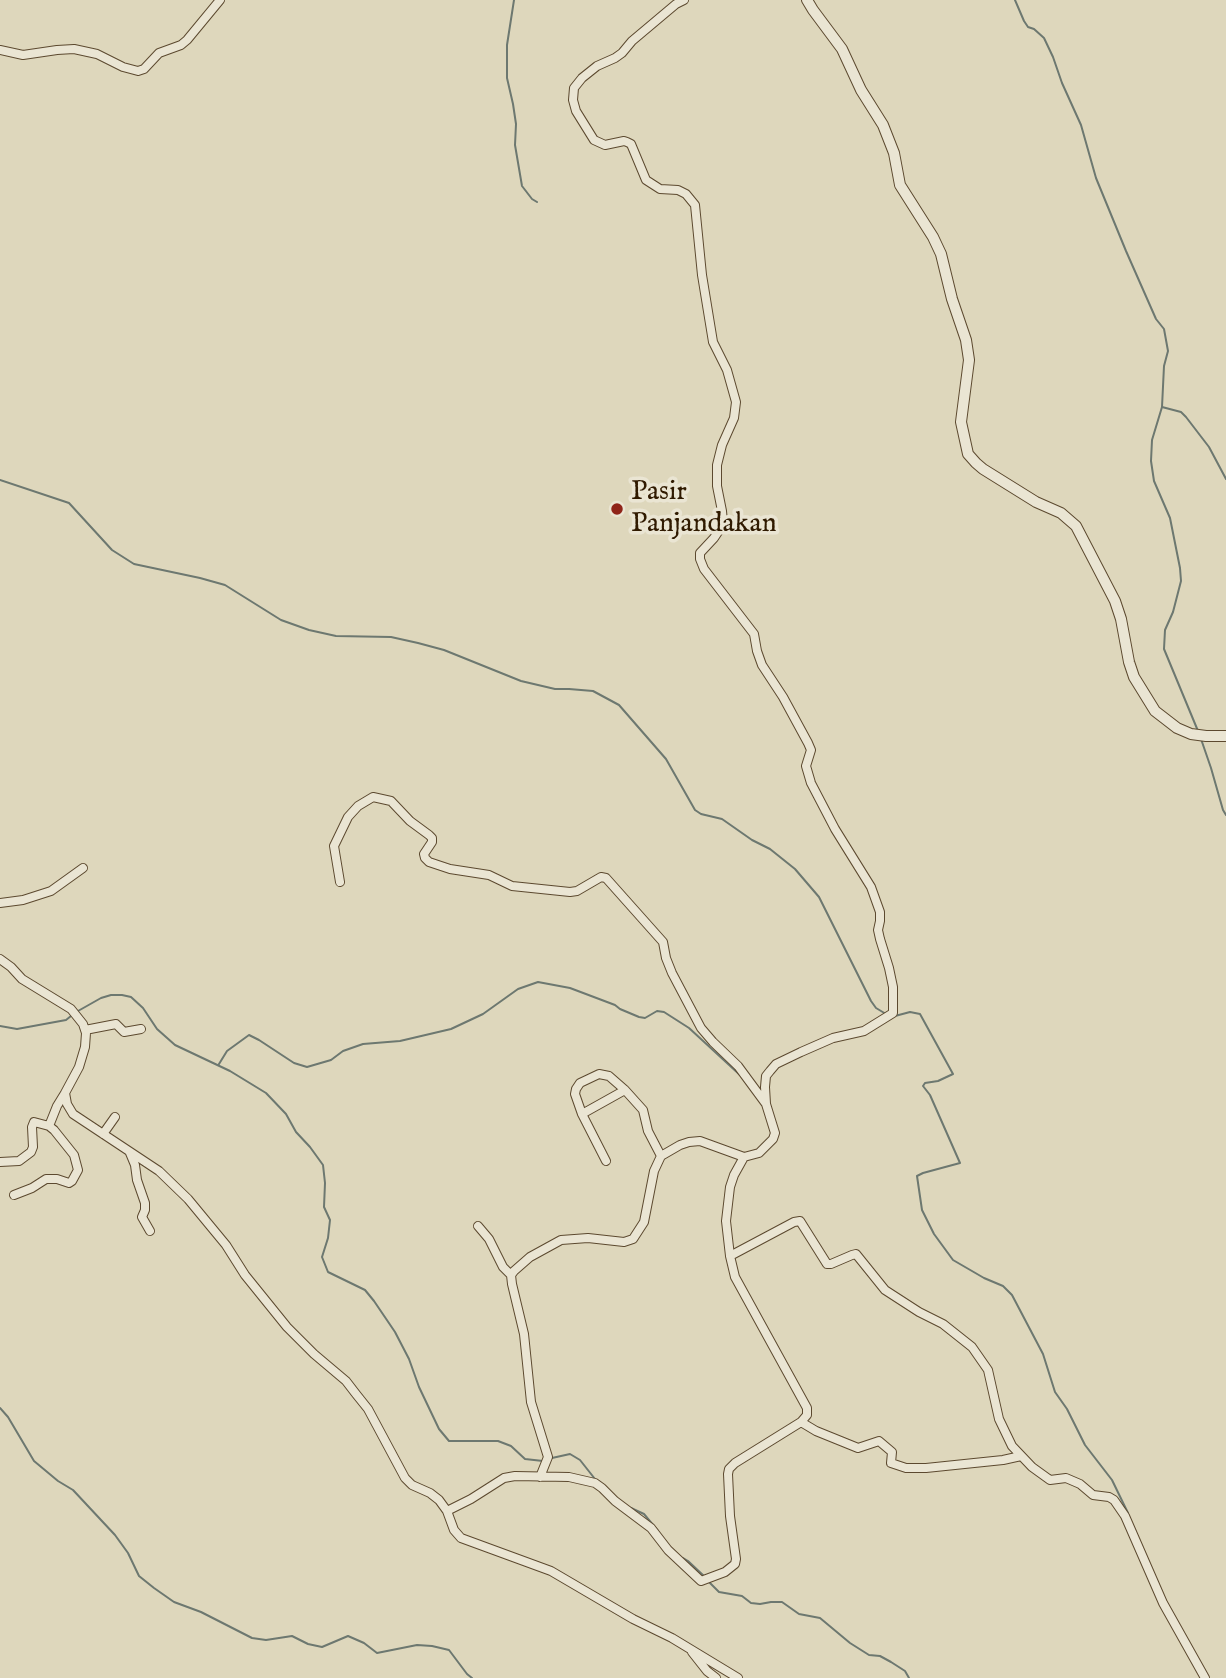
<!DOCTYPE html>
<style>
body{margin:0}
canvas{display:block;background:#ded7bc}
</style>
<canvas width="1226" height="1678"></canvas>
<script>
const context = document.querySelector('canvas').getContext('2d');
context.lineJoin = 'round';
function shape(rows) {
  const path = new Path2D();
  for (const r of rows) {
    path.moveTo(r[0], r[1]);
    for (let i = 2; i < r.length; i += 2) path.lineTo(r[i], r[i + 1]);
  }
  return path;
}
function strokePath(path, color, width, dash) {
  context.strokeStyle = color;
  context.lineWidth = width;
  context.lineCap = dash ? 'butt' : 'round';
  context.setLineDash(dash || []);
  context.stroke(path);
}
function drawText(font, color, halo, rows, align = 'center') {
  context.font = font + ' "IM FELL English",serif';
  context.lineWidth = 7;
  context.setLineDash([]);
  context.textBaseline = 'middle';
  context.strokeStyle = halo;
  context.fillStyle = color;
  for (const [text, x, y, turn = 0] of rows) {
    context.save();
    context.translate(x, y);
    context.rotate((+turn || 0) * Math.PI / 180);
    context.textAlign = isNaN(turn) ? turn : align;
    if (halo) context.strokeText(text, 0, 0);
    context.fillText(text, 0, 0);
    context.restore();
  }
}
const stream = shape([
 [514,0,507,45,507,78,513,104,516,124,515,145,522,186,532,199,537,202],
 [1015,0,1024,21,1028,27,1034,29,1044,38,1053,57,1062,83,1081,125,1096,178,1126,251,1156,319,1164,329,1168,351,1164,366,1162,407,1152,440,1151,461,1154,481,1170,518,1180,568,1181,581,1173,612,1165,630,1164,649,1198,731],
 [1162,407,1181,412,1186,417,1209,447,1226,479],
 [0,480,69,503,112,550,134,564,200,578,225,585,281,620,309,630,336,636,391,637,418,643,444,650,521,681,555,689,569,689,593,691,619,705,666,759,695,810,701,814,722,819,752,840,770,849,795,869,819,897,871,1001,876,1008,886,1014],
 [1201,739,1211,768,1223,810,1226,815],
 [78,1011,101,998,111,995,122,995,131,997,143,1008,157,1029,175,1045,230,1071,266,1093,286,1114,296,1132,310,1147,323,1165,325,1183,324,1207,330,1220,328,1238,322,1257,328,1272,365,1290,374,1301,395,1332,409,1359,419,1387,439,1429,449,1441,498,1441,511,1446,525,1459,543,1461],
 [895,1016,910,1012,920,1014,953,1074,938,1081,925,1083,923,1086,930,1095,960,1163,923,1173,917,1176,922,1210,934,1234,953,1260,984,1278,1003,1286,1012,1295,1043,1354,1055,1392,1067,1409,1085,1445,1112,1480,1128,1513],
 [0,1026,17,1029,66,1020,71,1016],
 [219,1064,227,1051,249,1035,259,1040,294,1063,307,1067,331,1060,343,1051,363,1044,400,1041,451,1029,483,1014,518,989,538,982,570,988,615,1005,620,1009,639,1017,645,1018,657,1011,664,1012,689,1028,740,1075],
 [0,1408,8,1417,34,1461,58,1481,73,1490,115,1535,128,1553,139,1576,154,1588,174,1602,201,1612,252,1638,266,1640,292,1636,308,1644,322,1647,348,1636,364,1643,377,1653,417,1645,432,1646,449,1650,467,1674,472,1678],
 [552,1458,570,1454,580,1460,595,1479],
 [631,1508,644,1514,658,1531],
 [683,1558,688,1561,705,1577],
 [708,1581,719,1592,742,1596,751,1603,760,1604,771,1602,782,1602,799,1614,820,1618,850,1643,869,1655,880,1656,891,1662,905,1671,909,1678]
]);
const minor = shape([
 [0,50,23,55,57,50,74,49,97,54,123,67,138,71,144,69,159,53,181,45,187,40,220,0],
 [340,882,334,846,348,817,358,806,373,797,391,801,410,821,429,835,432,838,432,842,424,854,425,858,429,862,450,869,489,875,512,886,570,892,577,891,601,877,606,878,663,942,666,958,672,973,701,1028,713,1042,738,1066,766,1104],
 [0,903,23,900,51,891,83,868],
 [0,959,11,967,22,979,71,1009,83,1024,86,1033,85,1047,79,1067,65,1093,67,1104,73,1114,159,1171,188,1199,226,1245,245,1275,287,1327,314,1354,346,1381,356,1394,368,1409,405,1478,412,1485,430,1493,439,1500,447,1511,454,1530,461,1538,551,1571,633,1619,672,1638,738,1678],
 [85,1030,116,1024,124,1032,141,1029],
 [582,1114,625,1090],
 [49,1126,57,1106,65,1093],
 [103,1134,115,1117],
 [130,1153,135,1165,137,1180,145,1203,145,1210,142,1217,150,1231],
 [744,1157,734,1175,730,1187,726,1221,730,1256,794,1222,800,1221,827,1264,831,1264,852,1255,856,1254,885,1290,919,1312,943,1324,972,1347,988,1370,999,1419,1012,1446,1032,1467,1050,1480,1066,1478,1080,1484,1093,1495,1109,1497,1114,1500,1125,1516,1163,1603,1205,1678],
 [606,1161,582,1114,575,1094,576,1089,580,1083,599,1074,609,1076,625,1090,643,1110,648,1131,661,1156],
 [0,1162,19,1161,31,1152,33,1147,32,1127,34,1122,49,1126,54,1130,74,1155,78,1170,72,1181,69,1183,57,1179,46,1179,32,1188,14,1195],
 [478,1226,489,1239,503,1267,511,1275],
 [801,1422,816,1431,858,1448,879,1441,892,1452,891,1463,906,1468,926,1468,1003,1460,1021,1456],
 [540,1477,548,1457,531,1402,524,1334,512,1284,511,1275,514,1271,530,1257,561,1240,588,1238,624,1242,633,1239,644,1222,654,1171,661,1156,680,1145,689,1142,700,1141,744,1157,759,1153,773,1139,775,1133,766,1104,765,1087,766,1076,770,1071,776,1064,801,1052,833,1038,864,1031,893,1013,893,987,889,968,880,939,878,930,880,921,880,912,871,887,835,829,811,783,806,766,811,750,808,743,783,697,762,665,757,651,754,634,704,569,700,559,700,553,714,538,720,529,723,522,722,511,717,486,717,465,722,445,734,418,736,402,727,370,713,342,702,275,695,205,686,194,678,190,660,189,646,180,631,144,627,142,624,141,605,145,594,140,576,111,573,100,574,88,582,78,597,66,615,58,622,53,632,41,676,4,684,0],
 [447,1511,471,1499,504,1478,515,1476,569,1477,595,1483,602,1488,615,1501,651,1528,668,1550,701,1581,725,1572,735,1564,736,1559,730,1516,728,1474,729,1469,735,1463,801,1422,807,1415,807,1408,735,1277,730,1256],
 [692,1652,707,1671,716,1678]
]);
const tertiary = shape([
 [807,0,813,10,842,49,861,90,883,125,894,153,900,185,933,237,941,254,952,299,966,340,969,360,961,422,968,454,976,463,983,469,1036,502,1061,513,1076,526,1115,601,1121,619,1129,662,1134,677,1155,711,1177,728,1191,734,1206,736,1226,736]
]);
const markers = [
 [617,509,7,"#8f2418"]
];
const poiNames = [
 ["Pasir",631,493],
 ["Panjandakan",631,525]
];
strokePath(stream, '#6d7870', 2);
strokePath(minor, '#5c492f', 10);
strokePath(tertiary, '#5c492f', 12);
strokePath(minor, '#eae5d3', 8);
strokePath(tertiary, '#eae5d3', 10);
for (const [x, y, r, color] of markers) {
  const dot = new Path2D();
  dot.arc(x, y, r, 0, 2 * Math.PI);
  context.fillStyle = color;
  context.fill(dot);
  strokePath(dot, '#eae5d3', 2.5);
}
drawText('28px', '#301a00', '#eae5d3', poiNames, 'left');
</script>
